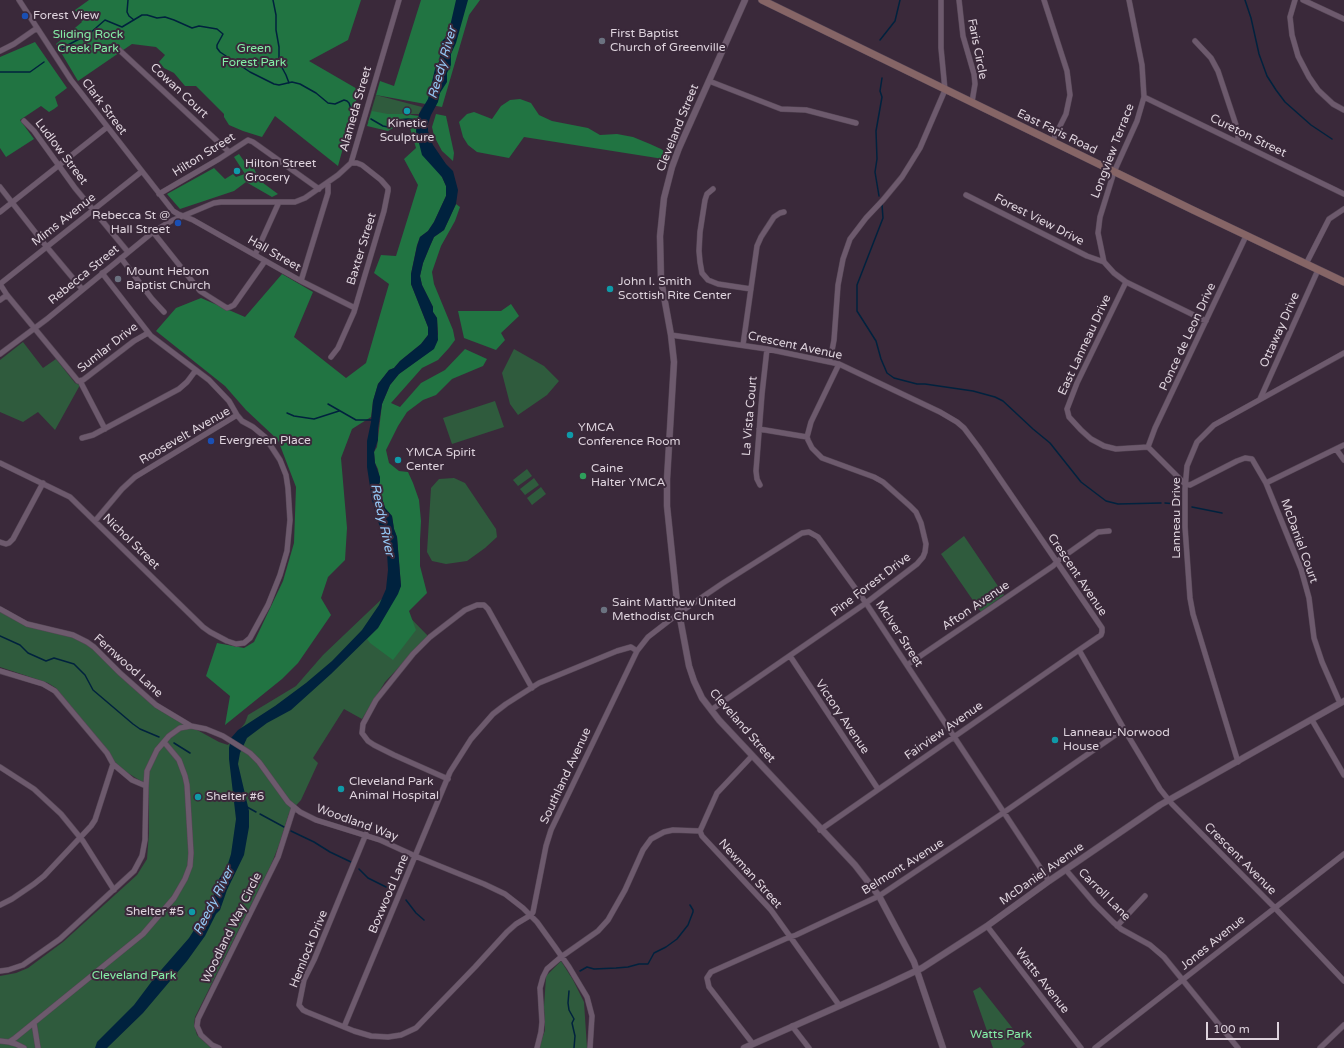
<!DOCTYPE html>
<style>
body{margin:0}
#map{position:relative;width:1344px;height:1048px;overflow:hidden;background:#3a293a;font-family:"Varela Round",sans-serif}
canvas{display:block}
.scale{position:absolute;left:1206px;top:1022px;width:73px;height:18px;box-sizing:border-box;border:2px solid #ded3dd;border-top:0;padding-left:5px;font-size:12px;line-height:14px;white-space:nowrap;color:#ded3dd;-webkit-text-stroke:3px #3a293a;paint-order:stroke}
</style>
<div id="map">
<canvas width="1344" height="1048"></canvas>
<div class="scale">100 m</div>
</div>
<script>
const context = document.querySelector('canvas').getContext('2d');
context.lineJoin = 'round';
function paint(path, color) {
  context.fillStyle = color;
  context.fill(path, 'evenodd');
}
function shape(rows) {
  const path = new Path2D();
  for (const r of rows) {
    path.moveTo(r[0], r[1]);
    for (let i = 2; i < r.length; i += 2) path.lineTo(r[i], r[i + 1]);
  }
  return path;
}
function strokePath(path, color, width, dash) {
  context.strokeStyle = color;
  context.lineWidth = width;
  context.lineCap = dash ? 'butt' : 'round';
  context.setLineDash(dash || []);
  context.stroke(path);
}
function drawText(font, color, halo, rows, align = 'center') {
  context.font = font + ' "Varela Round",sans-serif';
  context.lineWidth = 4;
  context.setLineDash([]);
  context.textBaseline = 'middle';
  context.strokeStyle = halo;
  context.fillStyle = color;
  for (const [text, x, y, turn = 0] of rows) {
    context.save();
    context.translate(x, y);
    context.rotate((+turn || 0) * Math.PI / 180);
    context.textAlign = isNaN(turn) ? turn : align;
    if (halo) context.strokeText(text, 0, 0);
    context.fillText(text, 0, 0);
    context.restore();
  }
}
const green = shape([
 [376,95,422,107,419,114,412,114,387,123,368,122],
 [23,342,43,368,56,359,75,383,80,385,55,430,38,412,23,422,0,412,0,360],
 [514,349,544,366,559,381,547,395,518,415,510,404,502,373],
 [495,401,504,427,452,444,443,418],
 [527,469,532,476,518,486,513,480],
 [454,478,465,483,496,529,497,537,485,548,467,561,446,564,432,561,427,552,431,488,439,479],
 [534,478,539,485,525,495,520,489],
 [541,487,546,494,532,505,527,498],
 [964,536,1004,595,981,612,941,554],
 [387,594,428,636,385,682,362,719,344,709,313,758,318,763,301,800,289,813,279,845,271,865,195,1017,194,1025,197,1035,211,1048,0,1048,0,976,16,973,28,968,63,942,137,875,147,859,149,833,149,786,123,770,115,762,99,740,56,688,48,683,0,667,0,610,26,625,75,638,90,646,118,673,179,720,219,742,228,745,245,723,248,715,296,686,323,655],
 [561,961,573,980,584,1002,587,1048,539,1048,545,1030,544,1007,546,976],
 [980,987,1025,1044,1020,1048,993,1048,973,991]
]);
const forest = shape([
 [89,0,361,0,348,40,309,61,359,90,338,166,275,116,262,137,243,131,229,125,224,117,224,114,196,86,185,86,174,73,164,68,159,62,165,55,156,47,132,44,78,81,56,44,82,22,75,10],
 [421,0,480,0,469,15,442,107,376,95,380,81,394,86],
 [35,42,67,88,55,97,58,106,54,109,49,112,41,106,20,120,34,139,6,157,0,148,0,57],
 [520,99,531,103,539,115,552,121,588,128,600,135,617,134,633,137,650,144,661,149,668,154,665,162,657,158,524,137,509,158,477,152,468,145,463,137,459,122,467,114,474,112,492,119,501,106,510,100],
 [372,111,388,114,404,114,419,116,416,131,420,145,436,169,442,177,446,186,446,196,434,222,428,231,420,237,417,245,411,274,411,284,428,327,428,335,421,344,400,361,394,368,389,370,378,384,373,401,371,417,352,429,341,458,347,528,345,560,328,577,321,598,331,615,298,663,282,679,225,725,230,696,206,676,217,643,244,648,254,642,283,581,294,543,296,487,278,440,246,410,225,386,156,331,176,308,201,298,245,317,282,274,313,292,294,337,346,378,366,363,389,284,374,273,381,255,396,256,418,185,404,159,416,148,410,128,400,124,388,131,367,126],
 [436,114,446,116,454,153,453,161,442,151,434,136,432,127],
 [239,154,246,164,253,166,259,180,278,194,272,197,246,182,234,191,180,209,167,194,214,168,225,179,233,174,236,177,245,174,234,157],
 [456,204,460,207,455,221,441,246,432,272,434,284,453,330,455,340,449,348,438,360,422,368,391,403,400,407,421,383,445,370,465,349,487,359,483,366,452,379,436,395,423,400,407,412,398,426,386,450,389,463,399,471,408,472,413,483,419,500,421,521,420,540,420,566,427,593,409,611,416,630,393,660,370,643,367,639,378,628,401,586,397,537,394,529,392,516,385,508,378,486,380,482,378,469,375,463,374,452,377,447,382,404,390,385,399,374,433,349,438,334,437,318,433,312,433,307,422,285,420,276,423,263,430,246,434,237,444,230],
 [511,304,519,316,501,333,505,340,496,350,464,338,458,311,501,311]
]);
const water = shape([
 [456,0,468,0,456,43,451,54,451,65,447,73,447,82,440,93,438,102,431,115,428,124,428,131,433,145,446,164,453,171,458,190,456,204,444,230,434,237,430,246,423,263,420,276,422,285,433,307,433,312,437,318,438,340,434,349,399,374,390,385,382,404,378,429,378,440,374,452,375,463,380,477,380,482,378,486,385,508,392,516,394,529,397,537,401,586,398,594,378,628,331,674,291,710,267,723,247,738,240,753,238,764,249,811,249,827,244,855,227,890,220,910,216,914,205,936,187,961,143,1013,107,1048,95,1048,97,1042,134,1005,155,977,189,938,211,903,219,879,227,867,231,854,236,819,229,759,229,748,231,738,238,730,275,706,306,683,332,661,362,630,379,605,386,589,388,570,387,552,372,500,367,467,367,441,371,422,373,401,378,384,389,370,394,368,400,361,421,344,428,335,428,327,411,284,411,274,417,246,420,237,428,231,434,222,446,196,446,186,442,177,422,155,416,131,417,126,419,114,428,99,435,69,439,62,442,41,448,35]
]);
const stream = shape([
 [128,0,127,12,129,16,134,20],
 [273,0,276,15,276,30,279,47,279,62,286,75,289,83],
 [1245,0,1251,18,1259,54,1267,76,1276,90,1285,102,1311,125,1332,139],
 [880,40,895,21,900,0],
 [62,48,89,34,105,20,122,27,142,15,147,15,157,18,165,17,174,20,192,28,199,26,217,29,223,34,217,45,217,48,220,52,250,72,274,84,279,85,292,82,300,84,316,93,328,103,335,104,344,100,347,101,349,103,351,109,354,112,359,113],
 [0,72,30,72,44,62],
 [371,119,383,126,388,127,397,120,408,119,419,120],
 [879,196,875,172,877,159,876,131,882,97,880,91,882,78],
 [882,205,883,218,857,285,857,311,876,341,881,359,887,373,894,378,917,384,925,384,973,391,995,397,1003,401,1033,429,1050,443,1081,482,1106,501,1118,504,1161,503],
 [328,404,356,420,373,420],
 [287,413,294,416,314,419,339,411],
 [1165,503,1177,504],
 [1192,507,1222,513],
 [0,636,20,645,28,653,46,661,54,658,74,664,85,675,93,690,133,724,140,729,159,737],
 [174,743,190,753],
 [247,807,256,812],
 [260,814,284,827],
 [291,831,314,842,330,852,351,862],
 [359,869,368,878,386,887],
 [406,900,416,913,424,920],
 [580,971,587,967,594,969,616,968,628,967,639,964,648,964,654,953,666,947,677,939,688,925,693,912,693,910,690,905],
 [569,991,568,1003,569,1010,574,1019,572,1023,575,1036,574,1048]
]);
const minor = shape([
 [19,0,71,80,173,211,178,214,193,220,301,281,355,308],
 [959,0,963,36,974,74,975,84,972,102],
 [1044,0,1067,71,1070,95,1066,114,1052,142],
 [1129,0,1142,65,1144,97,1137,121,1114,172,1100,217,1098,233,1104,262,1114,273,1126,282,1206,321],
 [1295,0,1290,17,1292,35,1298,56,1309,77,1318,90,1333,104,1344,110],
 [1303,0,1344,19],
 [1195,41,1211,58,1218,71,1238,131,1238,142],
 [115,46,229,152],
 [0,51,14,44,37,28],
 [709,81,781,109,806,110,856,123],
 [1144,97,1344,194],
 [24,121,34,131,75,188,128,252],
 [0,187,46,246,82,289],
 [713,189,707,194,705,200,700,232,699,251,700,262,702,273,708,280,718,284,751,289],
 [159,194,219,159,248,140,253,142,319,189],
 [966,195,1087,256,1104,262],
 [0,212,106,128],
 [153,232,200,291,227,308,230,307,234,305,265,261],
 [255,255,279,202],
 [121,258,152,299,164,312],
 [1306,264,1329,219,1344,209],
 [301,281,328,193,328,182],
 [1126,282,1077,383,1067,409,1069,417,1081,430,1091,439,1104,446,1116,449,1148,447,1185,484,1190,485,1237,461,1245,458,1252,459,1266,483,1301,569,1309,598,1314,638,1322,662,1340,703],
 [0,284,7,295,78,381,83,380,134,341,148,333],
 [0,284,141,172],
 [0,300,7,295],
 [671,335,767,349,839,364,940,412,957,422,964,428,979,448,1102,628,1102,632,1101,635,1079,650,1124,729,1160,789,1172,804,1274,907,1344,981],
 [743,345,757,246,761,237,774,217,780,213,784,212],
 [0,354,47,319,153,232,171,221,214,203,221,202,295,202,305,198,338,175,351,163,399,0],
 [331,357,338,348,354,312,384,211,388,191,388,188,381,180,362,165,357,163,351,163],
 [830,361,834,340,838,285,843,259,850,239,866,218,883,200,902,177,912,161,920,148,945,90,941,48,941,0],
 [80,381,105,429],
 [1260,399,1318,270],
 [759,429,807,437],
 [82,438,93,435,179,389,187,382,196,370],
 [1148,447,1155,428,1246,236],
 [1336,449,1344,460],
 [0,463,70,497,203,627,210,632,227,641,236,644,244,643,250,638,268,605,280,575,287,551,290,520,288,488,286,475,280,460,265,437,253,427,242,421,237,415,229,401,209,380,151,336,102,273],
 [1266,483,1344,445],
 [760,485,757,479,756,471,762,394,767,349],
 [95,521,122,489,135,477,237,415],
 [0,542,6,544,9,543,13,539,43,483],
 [0,609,27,624,73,635,87,642,94,647,120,673,156,705,191,726],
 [790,656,878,789],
 [907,665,1053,566,1060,559,1098,532,1109,531],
 [0,671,43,684,55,691,107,753,113,764,132,780,146,786],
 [711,710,866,603,917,564,923,557,925,552,926,544,921,523,916,512,910,506,883,482,874,477,822,458,812,448,808,440,807,437,811,422,839,364],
 [1312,720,1344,775],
 [752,756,717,793,700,831,702,836,771,910,839,1005],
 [1238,762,1193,614,1190,598,1185,527,1185,489,1187,466,1197,442,1214,425,1344,353],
 [0,767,34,789,61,814,83,841,114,890],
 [448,779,394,755,374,745,368,741,362,733,363,724,376,700,413,654,430,637,465,610,477,605,484,605,488,609,532,688],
 [820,830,1079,650],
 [366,834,314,960,304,980,299,1005,303,1010,307,1012,354,1031,371,1036,388,1037,401,1035,416,1028,475,967,507,932,516,924,531,915,533,912,546,846,551,830,637,651,648,637,679,613,723,583,802,533,809,532,818,537,866,603,1049,881],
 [1066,870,1095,904,1113,922,1121,929,1150,945,1164,957,1238,1048],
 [0,905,12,899,34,884,44,876,91,826,95,820,113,764],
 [987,926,1081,1048],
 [1117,926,1145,896],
 [0,971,8,970,23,965,60,939,134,871,142,856,145,840,146,786,147,771,157,750,169,736,180,728,191,726,206,729,223,736,250,753,259,762,288,802,300,812,316,820,380,840,415,856,484,884,505,894,523,908,537,922,555,947,569,967,587,997,592,1016,590,1048],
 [34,1023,38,1048],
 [792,1026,809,1048],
 [344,1027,450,772,471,739,493,714,506,704,539,683,617,651,631,647,637,651],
 [0,1041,9,1042,15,1038,143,934,174,898,185,879,190,866,191,853,187,785,185,776,179,760,164,742],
 [9,1042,16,1044,24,1048],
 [753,1044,709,987,707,978,711,972,785,939,796,935,879,896,1003,813,1124,729],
 [219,1048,212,1045,201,1035,197,1026,198,1019,278,857,294,807],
 [537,1048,541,1032,542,1022,540,988,543,977,547,969,561,957,598,931,608,920,625,890,643,850,651,839,664,832,673,830,700,831],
 [1095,1048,1344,854],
 [1320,1048,1344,1025]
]);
const tertiary = shape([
 [745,0,679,148,672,167,664,198,660,236,661,280,671,335,674,362,667,479,667,506,677,602,689,666,694,681,702,698,719,720,855,865,879,896,914,962,943,1048],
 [744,1048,882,987,922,968,987,926,1049,881,1160,805,1344,701]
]);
const secondary = shape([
 [762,0,1193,210,1344,282]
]);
const markers = [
 [25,16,4,"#1a4fb4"],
 [602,41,4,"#6b7280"],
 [407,111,4,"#0f9aa8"],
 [237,171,4,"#0f9aa8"],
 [178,223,4,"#1a4fb4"],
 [118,279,4,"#6b7280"],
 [610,289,4,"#0f9aa8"],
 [570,435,4,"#0f9aa8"],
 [211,441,4,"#1a4fb4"],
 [398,460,4,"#0f9aa8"],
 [583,476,4,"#2e9e5b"],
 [604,610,4,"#6b7280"],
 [1055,740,4,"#0f9aa8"],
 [341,789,4,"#0f9aa8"],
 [198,797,4,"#0f9aa8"],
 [192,912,4,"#0f9aa8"]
];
const poiNames = [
 ["Forest View",33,16],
 ["First Baptist",610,34],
 ["Church of Greenville",610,48],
 ["Kinetic",407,124,"center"],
 ["Sculpture",407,138,"center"],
 ["Hilton Street",245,164],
 ["Grocery",245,178],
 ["Rebecca St @",170,216,"right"],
 ["Hall Street",170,230,"right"],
 ["Mount Hebron",126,272],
 ["Baptist Church",126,286],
 ["John I. Smith",618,282],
 ["Scottish Rite Center",618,296],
 ["YMCA",578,428],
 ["Conference Room",578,442],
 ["Evergreen Place",219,441],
 ["YMCA Spirit",406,453],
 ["Center",406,467],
 ["Caine",591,469],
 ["Halter YMCA",591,483],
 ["Saint Matthew United",612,603],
 ["Methodist Church",612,617],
 ["Lanneau-Norwood",1063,733],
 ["House",1063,747],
 ["Cleveland Park",349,782],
 ["Animal Hospital",349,796],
 ["Shelter #6",206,797],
 ["Shelter #5",184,912,"right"]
];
const parkNames = [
 ["Sliding Rock",88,35],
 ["Creek Park",88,49],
 ["Green",254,49],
 ["Forest Park",254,63],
 ["Cleveland Park",134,976],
 ["Watts Park",1001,1035]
];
const streetNames = [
 ["Faris Circle",977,49,79],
 ["Cowan Court",179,91,43],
 ["Clark Street",104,107,53],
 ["Alameda Street",356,109,-74],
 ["Cleveland Street",678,128,-68],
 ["East Faris Road",1057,132,26],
 ["Cureton Street",1248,136,26],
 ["Longview Terrace",1113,151,-69],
 ["Ludlow Street",61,152,53],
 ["Hilton Street",204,155,-32],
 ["Mims Avenue",64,220,-38],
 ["Forest View Drive",1039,220,27],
 ["Baxter Street",362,249,-73],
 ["Hall Street",274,254,30],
 ["Rebecca Street",84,275,-39],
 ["Ottaway Drive",1280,330,-66],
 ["Ponce de Leon Drive",1188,337,-65],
 ["East Lanneau Drive",1085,345,-65],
 ["Crescent Avenue",795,346,12],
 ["Sumlar Drive",108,348,-38],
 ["La Vista Court",750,416,-85],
 ["Roosevelt Avenue",185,436,-30],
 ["Lanneau Drive",1177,518,-90],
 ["McDaniel Court",1299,541,70],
 ["Nichol Street",131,542,44],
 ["Crescent Avenue",1077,575,56],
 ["Pine Forest Drive",871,585,-37],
 ["Afton Avenue",976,606,-34],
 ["McIver Street",899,634,57],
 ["Fernwood Lane",128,666,42],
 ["Victory Avenue",842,717,56],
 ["Cleveland Street",742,726,49],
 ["Fairview Avenue",944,731,-35],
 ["Southland Avenue",566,776,-65],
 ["Woodland Way",357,823,20],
 ["Crescent Avenue",1240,859,45],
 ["Belmont Avenue",903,867,-32],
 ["Newman Street",750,874,48],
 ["McDaniel Avenue",1042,874,-35],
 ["Boxwood Lane",389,894,-67],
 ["Carroll Lane",1104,895,45],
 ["Woodland Way Circle",232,928,-64],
 ["Jones Avenue",1213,943,-39],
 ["Hemlock Drive",309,949,-68],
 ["Watts Avenue",1042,981,52]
];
const waterNames = [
 ["Reedy River",443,63,-74],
 ["Reedy River",382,520,78],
 ["Reedy River",214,901,-63]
];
paint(green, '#2f5b3d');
paint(forest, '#217442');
paint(water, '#00223e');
strokePath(stream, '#00223e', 1.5);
strokePath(minor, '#564756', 6);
strokePath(tertiary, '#564756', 7);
strokePath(secondary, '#564756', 8);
strokePath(minor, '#6d5a6d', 5);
strokePath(tertiary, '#6d5a6d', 6);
strokePath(secondary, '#866566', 7);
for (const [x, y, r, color] of markers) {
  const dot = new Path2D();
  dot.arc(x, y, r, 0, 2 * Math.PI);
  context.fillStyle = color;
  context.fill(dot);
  strokePath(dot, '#3a293a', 1.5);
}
drawText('12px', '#ded3dd', '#3a293a', poiNames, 'left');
drawText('12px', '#84eea6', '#3a293a', parkNames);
drawText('12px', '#ded3dd', '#3a293a', streetNames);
drawText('italic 13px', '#94c7f5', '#3a293a', waterNames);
</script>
